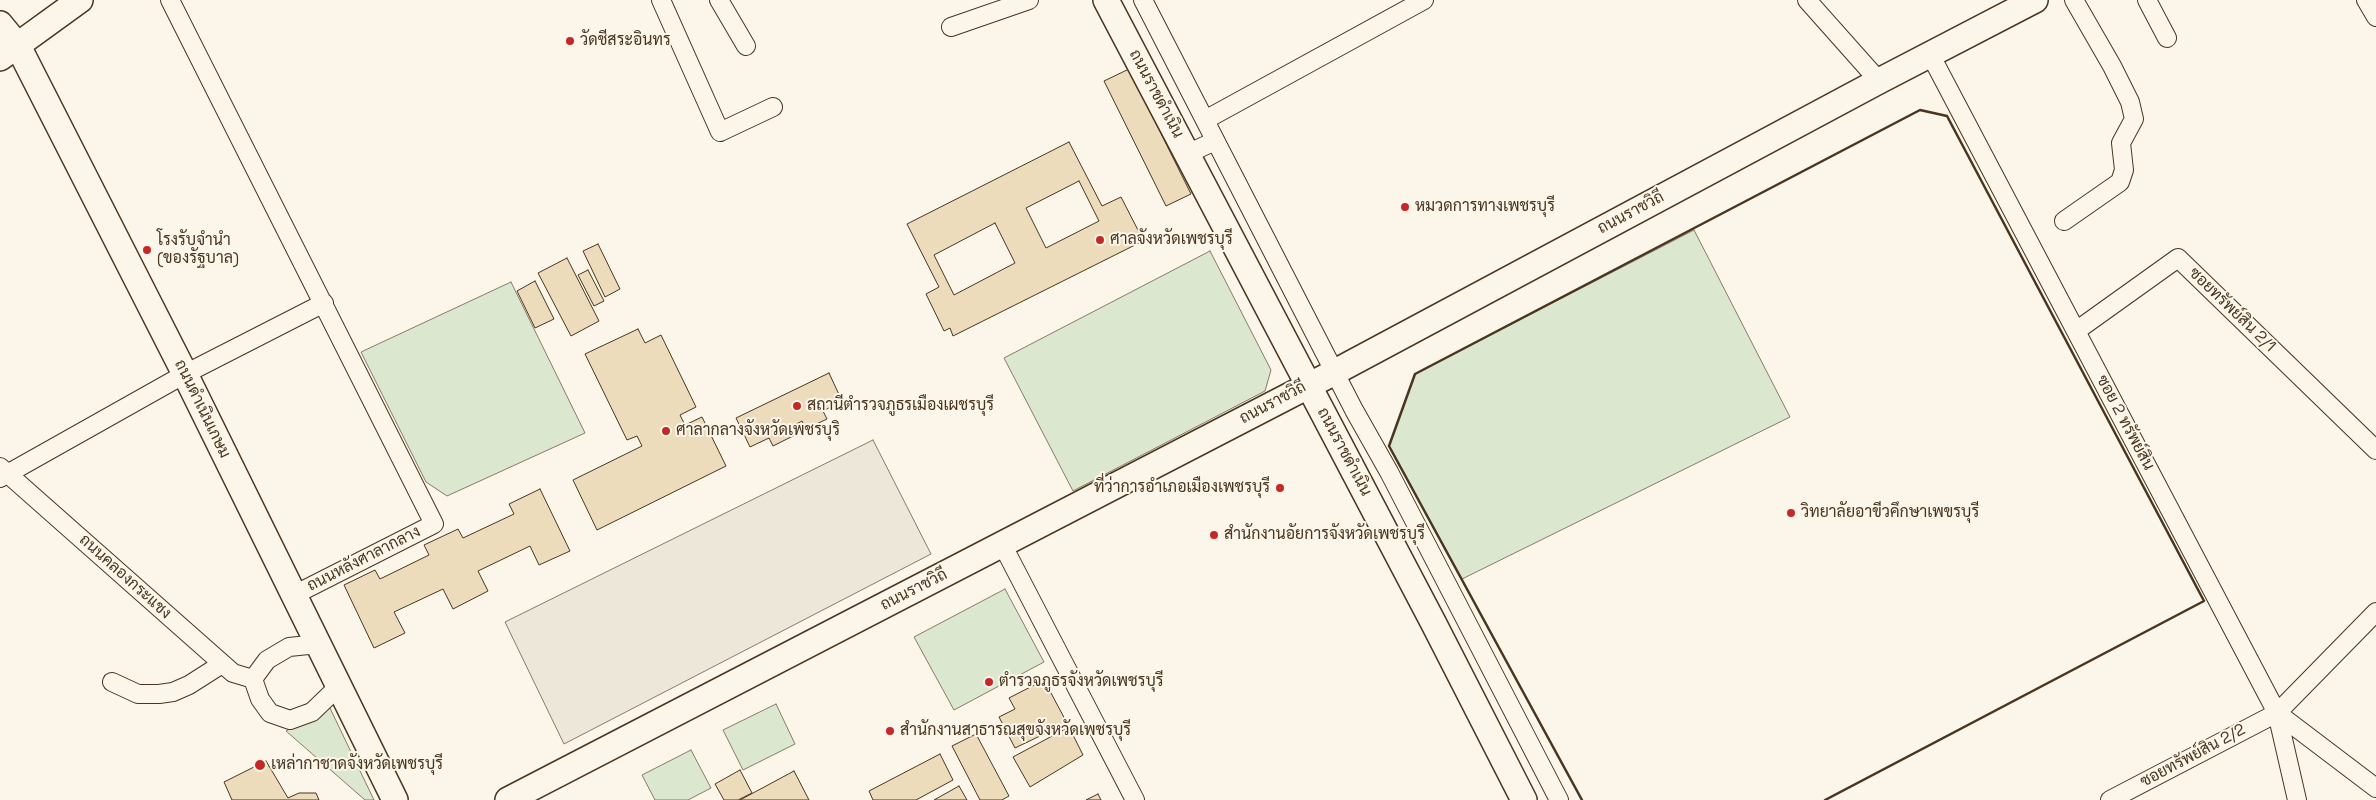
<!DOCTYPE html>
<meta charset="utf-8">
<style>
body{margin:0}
canvas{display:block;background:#fbf6e9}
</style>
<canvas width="2376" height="800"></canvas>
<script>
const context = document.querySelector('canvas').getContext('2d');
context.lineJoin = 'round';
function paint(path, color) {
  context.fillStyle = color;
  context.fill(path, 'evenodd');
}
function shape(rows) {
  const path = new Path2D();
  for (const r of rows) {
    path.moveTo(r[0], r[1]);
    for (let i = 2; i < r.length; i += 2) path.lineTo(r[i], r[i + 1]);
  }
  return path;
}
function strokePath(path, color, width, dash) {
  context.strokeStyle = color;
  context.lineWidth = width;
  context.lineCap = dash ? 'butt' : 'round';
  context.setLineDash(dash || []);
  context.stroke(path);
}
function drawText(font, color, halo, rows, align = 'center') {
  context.font = font + ' "Space Grotesk",Sarabun,sans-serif';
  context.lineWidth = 4;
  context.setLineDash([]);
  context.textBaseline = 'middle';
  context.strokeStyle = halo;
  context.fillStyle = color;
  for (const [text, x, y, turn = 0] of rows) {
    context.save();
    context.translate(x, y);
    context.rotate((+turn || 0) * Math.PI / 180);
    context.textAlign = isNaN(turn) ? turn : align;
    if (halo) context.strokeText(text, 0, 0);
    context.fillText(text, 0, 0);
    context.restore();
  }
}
const green = shape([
 [1694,230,1790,417,1462,579,1389,446,1415,374,1694,230],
 [1210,251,1271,370,1265,391,1073,491,1004,358,1210,251],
 [511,282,585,433,447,496,426,482,361,352,511,282],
 [1005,589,1044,662,954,710,914,637,1005,589],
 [776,704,795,744,743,770,723,730,776,704],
 [329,706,374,800,365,800,286,731,329,706],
 [691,750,711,788,688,800,655,800,642,775,691,750]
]);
const parking = shape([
 [873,440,931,554,564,744,505,622,873,440]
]);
const building = shape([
 [1129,69,1191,194,1166,206,1104,81,1129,69],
 [1069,142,1102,206,1121,197,1140,234,1135,236,1139,243,953,336,950,328,944,331,926,294,939,287,907,224,1069,142],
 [1079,181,1099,221,1046,248,1026,208,1079,181],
 [995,223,1015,263,954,295,934,255,995,223],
 [598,244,620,289,605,297,583,251,598,244],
 [567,258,599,321,571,336,538,273,567,258],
 [588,270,604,301,594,306,578,275,588,270],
 [535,281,554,319,535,328,517,291,535,281],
 [638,329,645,343,661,335,696,407,680,415,685,425,702,417,726,466,597,530,573,480,642,446,637,436,627,440,585,354,638,329],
 [829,373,842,401,823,411,827,419,806,429,802,421,791,427,795,435,773,446,769,438,750,447,736,418,829,373],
 [540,489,570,551,539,565,530,546,478,571,488,591,453,609,443,589,394,612,405,633,374,648,344,585,375,570,380,579,429,555,424,545,458,529,463,538,514,514,509,504,540,489],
 [1044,680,1067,723,1015,748,999,717,1015,709,1009,698,1044,680],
 [1069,727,1083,755,1030,787,1013,757,1069,727],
 [976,734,1009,796,1002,800,980,800,952,746,976,734],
 [940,754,953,780,916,800,873,800,869,791,940,754],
 [266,761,288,798,299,793,316,793,319,800,232,800,224,782,266,761],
 [740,770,752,793,738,800,724,800,715,784,740,770],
 [794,771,809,800,740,800,794,771],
 [959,786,967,800,934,800,959,786],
 [1098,794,1101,800,1086,800,1098,794]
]);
const street = shape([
 [170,0,434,524,294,595],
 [661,0,720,132,773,107],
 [719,0,746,46],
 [1143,0,1354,410,1389,472,1559,800],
 [1807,0,1879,81],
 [2147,0,2167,38],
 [2366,0,2376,17],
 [951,27,1029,0],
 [1930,54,2277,713,2297,800],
 [1205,120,1424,0],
 [1187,154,1215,141],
 [2064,221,2120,182,2124,170,2121,143,2134,119,2130,102,2112,66,2074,0],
 [2076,331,2178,258,2376,450],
 [0,467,233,673,253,679],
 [0,478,185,374,324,303],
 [1002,544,1135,800],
 [318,644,289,647,267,660,253,679,260,699,270,713,290,720,312,712,339,686],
 [112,682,138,694,159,694,173,692,189,685,222,664],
 [2277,713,2376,788],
 [2110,800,2277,713,2376,612]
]);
const secondary = shape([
 [1106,0,1434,624,1524,800],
 [0,24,18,46,185,374,395,800],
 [0,58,80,0],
 [508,800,1335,372,1879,81,2035,0]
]);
const wall = shape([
 [1582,800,1389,446,1415,374,1920,110,1947,116,2204,601,1825,800]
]);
const markers = [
 [570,41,5,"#c62828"],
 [1405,207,5,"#c62828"],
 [1100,240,5,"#c62828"],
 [147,250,5,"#c62828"],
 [797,406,5,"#c62828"],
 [666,431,5,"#c62828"],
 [1280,488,5,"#c62828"],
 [1791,513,5,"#c62828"],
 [1214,535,5,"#c62828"],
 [989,682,5,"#c62828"],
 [890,731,5,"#c62828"],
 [260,765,6,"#c62828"]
];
const poiNames = [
 ["วัดชีสระอินทร",580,41],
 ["หมวดการทางเพชรบุรี",1415,207],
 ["ศาลจังหวัดเพชรบุรี",1110,240],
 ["โรงรับจำนำ",157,241],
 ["(ของรัฐบาล)",157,259],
 ["สถานีตำรวจภูธรเมืองเผชรบุรี",807,406],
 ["ศาลากลางจังหวัดเพชรบุริ",676,431],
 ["ที่ว่าการอำเภอเมืองเพชรบุรี",1270,488,"right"],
 ["วิทยาลัยอาขีวคึกษาเพขรบุรี",1801,513],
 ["สำนักงานอัยการจังหวัดเพชรบุรี",1224,535],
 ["ตำรวจภูธรจังหวัดเพชรบุรี",999,682],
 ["สำนักงานสาธารณสุขจังหวัดเพชรบุรี",900,731],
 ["เหล่ากาชาดจังหวัดเพชรบุรี",271,765]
];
const streetNames = [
 ["ถนนราชดำเนิน",1156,94,62],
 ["ถนนราชวิถี",1631,213,-28],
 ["ซอยทรัพย์สิน 2/1",2232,310,44],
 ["ถนนราชวิถี",1273,403,-28],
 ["ถนนดำเนินเกษม",202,409,64],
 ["ซอย 2 ทรัพย์สิน",2125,423,62],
 ["ถนนราชดำเนิน",1344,452,62],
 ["ถนนหลังศาลากลาง",364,559,-27],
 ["ถนนคลองกระแชง",125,577,42],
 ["ถนนราชวิถี",914,590,-27],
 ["ซอยทรัพย์สิน 2/2",2193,756,-28]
];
paint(green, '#dce7d0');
strokePath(green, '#887966', 1);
paint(parking, '#ede7d9');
strokePath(parking, '#887966', 1);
paint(building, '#ecdcbc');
strokePath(building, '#4a3520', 1);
strokePath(street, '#4a3520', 20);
strokePath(secondary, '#4a3520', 28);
strokePath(street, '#fbf6e9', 18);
strokePath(secondary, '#fbf6e9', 25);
strokePath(wall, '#4a3520', 2.5);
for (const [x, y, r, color] of markers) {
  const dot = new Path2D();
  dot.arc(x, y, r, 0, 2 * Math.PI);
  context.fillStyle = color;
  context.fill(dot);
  strokePath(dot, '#fbf6e9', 2);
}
drawText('16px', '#4a3520', '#fbf6e9', poiNames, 'left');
drawText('16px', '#4a3520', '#fbf6e9', streetNames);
</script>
